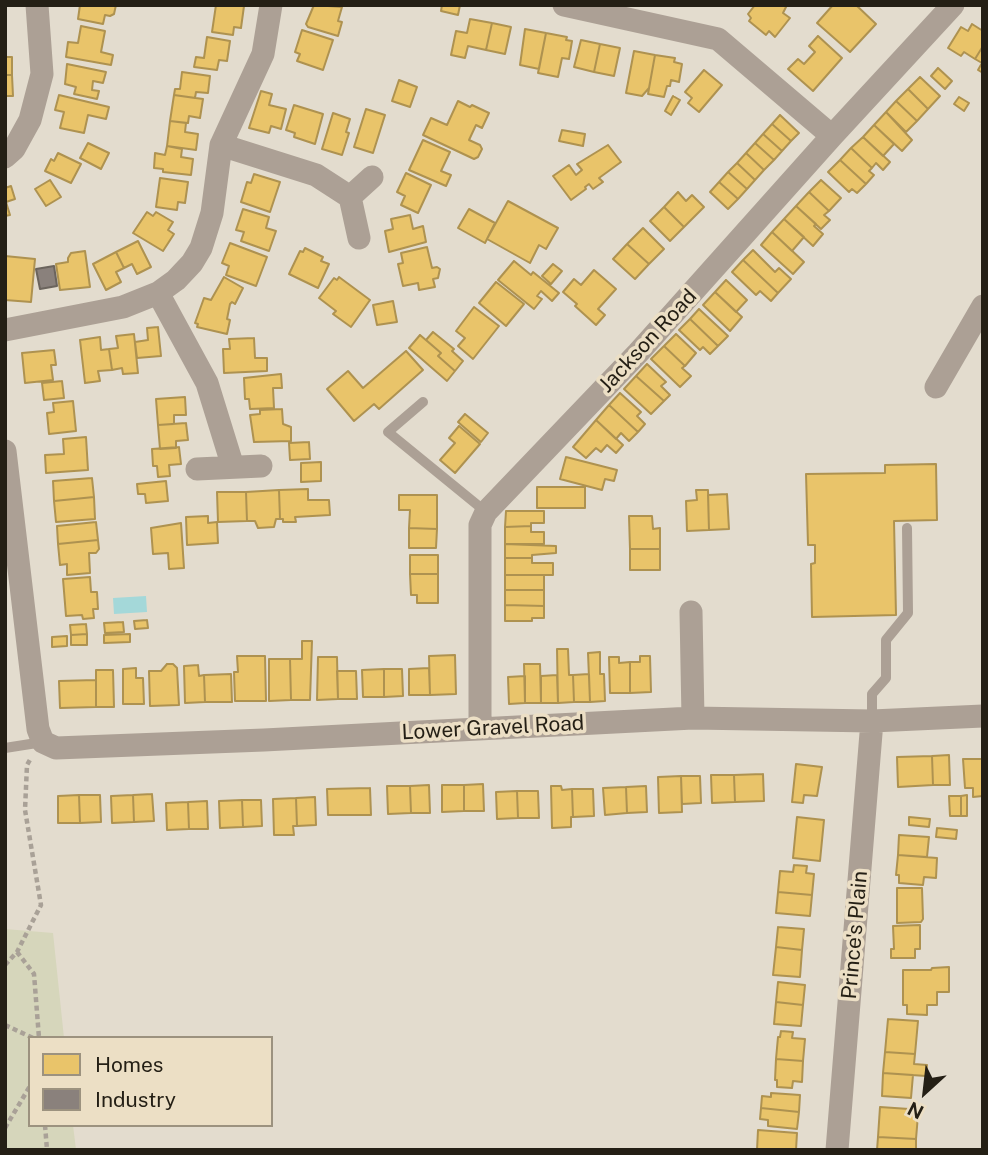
<!DOCTYPE html>
<style>
body{margin:0}
#map{position:relative;width:988px;height:1155px;overflow:hidden;background:#e3dcce;font-family:"Public Sans",sans-serif}
canvas{display:block}
.frame{position:absolute;inset:0;border:7px solid #241f15;pointer-events:none}
.legend{position:absolute;left:28px;top:1036px;width:245px;height:91px;box-sizing:border-box;background:#ecdfc5;border:2px solid #9c927f;margin:0;padding:9px 12px;list-style:none;font-size:21px;color:#241f15}
.legend li{display:flex;align-items:center;gap:14px;height:35px}
.legend b{width:35px;border:2px solid #9c927f}
.north{position:absolute;left:890px;top:1057px;width:70px;height:70px;-webkit-text-stroke:5px #ecdfc5;paint-order:stroke;rotate:207deg;font-size:19px;font-weight:700;line-height:28px;text-align:center;color:#241f15}
.north::after{content:'';display:block;margin:auto;width:24px;height:32px;background:#241f15;clip-path:polygon(50% 0,100% 100%,50% 72%,0 100%)}
</style>
<div id="map">
<canvas width="988" height="1155"></canvas>
<div class="frame"></div>
<ul class="legend">
<li><b style="height:19px;background:#e9c46a"></b>Homes</li>
<li><b style="height:19px;background:#8a817c"></b>Industry</li>
</ul>
<div class="north">N</div>
</div>
<script>
const context = document.querySelector('canvas').getContext('2d');
context.lineJoin = 'round';
function paint(path, color) {
  context.fillStyle = color;
  context.fill(path, 'evenodd');
}
function shape(rows) {
  const path = new Path2D();
  for (const r of rows) {
    path.moveTo(r[0], r[1]);
    for (let i = 2; i < r.length; i += 2) path.lineTo(r[i], r[i + 1]);
  }
  return path;
}
function strokePath(path, color, width, dash) {
  context.strokeStyle = color;
  context.lineWidth = width;
  context.lineCap = dash ? 'butt' : 'round';
  context.setLineDash(dash || []);
  context.stroke(path);
}
function drawText(font, color, halo, rows, align = 'center') {
  context.font = font + ' "Public Sans",sans-serif';
  context.lineWidth = 7;
  context.setLineDash([]);
  context.textBaseline = 'middle';
  context.strokeStyle = halo;
  context.fillStyle = color;
  for (const [text, x, y, turn = 0] of rows) {
    context.save();
    context.translate(x, y);
    context.rotate((+turn || 0) * Math.PI / 180);
    context.textAlign = isNaN(turn) ? turn : align;
    if (halo) context.strokeText(text, 0, 0);
    context.fillText(text, 0, 0);
    context.restore();
  }
}
const green = shape([
 [5,929,53,933,64,1038,30,1038,30,1125,73,1125,76,1150,5,1150]
]);
const water = shape([
 [146,596,147,612,114,614,113,598]
]);
const homes = shape([
 [80,5,116,5,114,14,110,16,105,15,103,24,78,19,80,5],
 [216,5,244,6,241,28,234,27,233,35,212,32,216,5],
 [314,5,342,7,338,21,342,22,338,36,308,27,306,24,314,5],
 [442,5,460,5,458,15,441,11,442,5],
 [755,5,787,5,783,13,790,18,775,37,769,31,766,35,749,21,751,18,748,14,755,5],
 [833,5,856,5,876,24,850,52,817,23,833,5],
 [470,19,492,23,486,50,468,46,465,58,451,55,456,31,467,33,470,19],
 [492,23,511,27,505,54,486,50,492,23],
 [972,24,983,31,983,46,975,59,964,52,961,56,948,48,961,27,968,31,972,24],
 [81,26,105,31,101,52,113,55,111,65,66,57,68,42,78,43,81,26],
 [525,29,546,33,539,69,520,65,525,29],
 [302,30,333,40,323,70,297,61,300,54,295,52,302,30],
 [546,33,567,37,566,40,572,41,569,59,562,58,558,77,538,73,546,33],
 [818,36,842,58,813,91,788,69,798,59,804,64,815,52,809,46,818,36],
 [207,37,230,41,227,61,219,60,217,70,194,67,196,57,204,58,207,37],
 [581,40,600,44,594,72,574,67,581,40],
 [600,44,620,48,614,76,594,72,600,44],
 [983,46,983,73,978,70,982,63,975,59,983,46],
 [634,51,655,55,649,88,642,96,626,93,634,51],
 [655,55,675,58,674,62,682,64,679,82,671,80,670,86,667,86,664,97,648,94,655,55],
 [5,57,12,57,12,75,5,75,5,57],
 [67,64,106,72,103,83,93,81,92,90,99,91,97,99,74,94,76,87,65,84,67,64],
 [938,68,952,81,945,89,931,76,938,68],
 [704,70,722,85,699,112,688,103,692,98,685,92,704,70],
 [182,72,210,76,208,93,196,92,195,98,174,95,175,89,180,89,182,72],
 [5,75,12,75,13,96,5,96,5,75],
 [920,77,940,96,928,109,908,89,920,77],
 [399,80,417,87,410,107,392,101,399,80],
 [908,89,928,109,917,121,896,101,908,89],
 [261,91,272,94,269,105,286,109,281,129,271,126,269,133,249,128,261,91],
 [59,95,109,107,106,119,88,115,84,133,60,128,64,112,55,110,59,95],
 [174,95,203,99,200,118,189,116,188,123,170,121,174,95],
 [673,96,680,100,671,115,665,111,673,96],
 [959,97,969,103,964,111,954,104,959,97],
 [458,101,470,107,472,105,489,113,482,128,476,125,469,140,480,145,482,149,478,157,474,159,423,135,431,118,447,125,458,101],
 [896,101,917,121,906,132,886,112,896,101],
 [294,105,323,114,315,144,294,137,295,133,286,130,294,105],
 [366,109,385,115,373,153,354,147,366,109],
 [886,112,912,140,902,151,874,125,886,112],
 [333,113,350,119,346,132,349,133,342,155,322,149,333,113],
 [780,115,799,133,791,141,772,124,780,115],
 [170,121,186,123,185,132,198,134,196,150,167,146,170,121],
 [772,124,791,141,782,151,763,134,772,124],
 [874,125,894,144,883,156,863,137,874,125],
 [562,130,585,134,583,146,559,141,562,130],
 [763,134,782,151,774,160,755,143,763,134],
 [863,137,890,162,883,170,876,163,872,168,851,148,863,137],
 [423,140,450,152,441,171,451,175,446,186,409,170,423,140],
 [88,143,109,153,101,169,80,158,88,143],
 [755,143,774,160,764,170,746,153,755,143],
 [608,145,621,162,599,178,603,182,593,189,589,184,585,187,586,189,571,200,553,176,569,165,576,175,582,170,577,164,608,145],
 [167,146,182,149,181,157,193,159,191,175,163,172,163,169,154,168,155,153,165,155,167,146],
 [851,148,872,168,869,171,874,175,866,184,840,160,851,148],
 [58,153,81,164,71,183,45,171,51,159,54,161,58,153],
 [746,153,764,170,755,180,737,163,746,153],
 [840,160,866,184,857,193,852,189,849,192,828,172,840,160],
 [737,163,755,180,747,189,728,172,737,163],
 [728,172,747,189,738,199,719,182,728,172],
 [406,173,431,185,418,213,401,205,405,196,397,192,406,173],
 [254,174,280,182,270,212,241,202,247,182,251,183,254,174],
 [160,178,188,182,185,203,178,202,177,210,156,207,160,178],
 [50,180,61,197,46,206,35,189,50,180],
 [821,180,841,198,829,211,809,192,821,180],
 [719,182,738,199,728,209,710,192,719,182],
 [11,186,15,199,6,202,10,215,5,216,5,188,11,186],
 [678,192,686,201,692,195,704,207,684,227,664,207,678,192],
 [809,192,829,211,824,215,830,220,821,229,796,206,809,192],
 [508,201,558,228,546,249,539,245,530,263,487,239,508,201],
 [796,206,816,224,814,226,823,234,813,246,784,219,796,206],
 [664,207,684,227,670,241,650,221,664,207],
 [243,209,269,217,266,228,276,231,269,251,241,241,244,232,236,230,243,209],
 [469,209,495,223,485,243,458,228,469,209],
 [147,212,153,216,156,212,173,222,168,230,174,234,163,251,133,233,147,212],
 [410,215,413,229,423,226,426,242,389,252,385,231,393,229,391,219,410,215],
 [784,219,804,237,792,251,772,232,784,219],
 [643,228,664,249,649,264,627,244,643,228],
 [772,232,804,262,793,274,761,245,772,232],
 [138,241,151,267,137,274,132,264,124,268,116,252,138,241],
 [230,243,267,257,256,286,226,275,229,266,222,263,230,243],
 [627,244,649,264,635,279,613,259,627,244],
 [427,247,432,268,437,267,440,269,438,278,433,279,435,287,419,290,418,283,403,286,398,264,403,263,401,253,427,247],
 [305,248,323,257,321,261,329,264,318,288,289,274,300,251,303,252,305,248],
 [753,250,775,272,779,268,791,279,778,293,743,260,753,250],
 [85,251,90,287,60,290,56,264,68,262,68,258,71,253,85,251],
 [116,252,124,268,116,272,121,282,106,290,93,264,116,252],
 [5,256,35,259,31,302,5,300,5,256],
 [743,260,778,293,771,301,760,291,756,295,732,272,743,260],
 [514,261,531,275,533,272,559,293,552,301,541,291,537,296,542,299,534,309,498,280,514,261],
 [553,264,562,271,551,284,542,276,553,264],
 [594,270,616,289,598,309,605,315,596,325,575,306,577,304,563,292,574,279,581,285,594,270],
 [224,277,243,288,235,304,232,302,230,304,227,319,230,320,227,334,197,327,198,324,195,323,204,298,211,300,224,277],
 [339,277,370,300,351,327,333,314,336,311,319,298,334,278,337,280,339,277],
 [726,280,747,300,736,312,715,292,726,280],
 [496,282,524,304,506,326,479,303,496,282],
 [715,292,742,317,730,331,703,305,715,292],
 [393,301,397,322,377,325,373,305,393,301],
 [474,307,499,326,473,359,458,346,465,338,456,331,474,307],
 [699,309,728,336,718,346,690,319,699,309],
 [690,319,718,346,710,354,703,347,700,350,679,330,690,319],
 [158,327,161,356,137,358,135,342,148,340,147,328,158,327],
 [433,332,454,349,452,351,463,361,455,371,438,356,441,353,426,340,433,332],
 [134,334,138,373,123,374,122,368,112,370,109,349,118,348,116,336,134,334],
 [676,334,696,353,685,366,664,346,676,334],
 [420,335,441,353,438,356,455,371,447,381,409,348,420,335],
 [100,337,101,350,109,349,112,370,98,371,100,381,85,383,80,340,100,337],
 [254,338,255,358,267,358,267,371,224,373,223,349,230,349,229,339,254,338],
 [664,346,685,366,682,368,691,376,680,387,651,359,664,346],
 [54,350,56,365,51,365,53,380,25,383,22,353,54,350],
 [406,351,423,370,379,409,374,404,354,421,327,389,348,371,363,388,406,351],
 [647,364,666,382,661,386,670,395,664,401,636,376,647,364],
 [281,374,282,388,273,388,274,408,250,409,249,399,245,399,244,378,281,374],
 [636,376,664,401,651,414,624,389,636,376],
 [62,381,64,398,44,400,42,383,62,381],
 [620,393,641,412,637,416,645,424,638,432,609,405,620,393],
 [185,397,186,415,174,415,174,424,158,425,156,399,185,397],
 [73,401,76,431,49,434,47,413,54,412,53,403,73,401],
 [609,405,638,432,629,441,621,433,616,439,596,420,609,405],
 [282,409,283,424,291,427,291,441,254,442,250,415,260,414,260,410,282,409],
 [465,414,488,433,481,442,458,422,465,414],
 [596,420,623,445,616,453,607,445,601,452,596,448,586,458,573,447,596,420],
 [186,423,188,440,176,441,176,448,160,449,158,425,186,423],
 [459,426,480,444,455,473,440,460,455,443,449,438,459,426],
 [86,437,88,470,46,473,45,455,64,454,63,439,86,437],
 [309,442,310,459,290,460,289,443,309,442],
 [179,447,181,464,169,465,170,476,158,477,157,466,153,466,152,449,179,447],
 [566,457,617,470,614,481,605,479,602,490,560,479,566,457],
 [321,462,321,481,301,482,301,463,321,462],
 [936,464,937,520,894,521,896,615,812,617,811,564,815,563,815,545,808,545,806,474,885,473,885,465,936,464],
 [92,478,94,497,54,501,53,481,92,478],
 [166,481,168,501,146,503,145,494,138,494,137,484,166,481],
 [537,487,585,487,585,508,537,508,537,487],
 [308,489,308,500,329,500,330,515,295,517,296,522,283,522,283,519,280,519,279,490,308,489],
 [279,490,280,519,276,519,274,527,258,528,255,521,247,521,246,492,279,490],
 [696,490,708,490,709,530,687,531,686,501,697,500,696,490],
 [217,492,246,492,247,521,218,522,217,492],
 [727,494,729,529,709,530,708,495,727,494],
 [399,495,437,495,437,529,409,528,410,510,399,510,399,495],
 [94,497,95,519,56,522,54,501,94,497],
 [506,511,544,511,544,523,531,523,531,526,505,527,506,511],
 [208,516,208,523,217,522,218,543,187,545,186,517,208,516],
 [629,516,652,516,653,529,660,528,660,549,630,549,629,516],
 [96,522,98,540,58,544,57,526,96,522],
 [181,523,184,568,169,569,168,553,153,554,151,528,181,523],
 [531,526,531,532,544,532,544,544,505,544,505,527,531,526],
 [409,528,437,529,436,548,409,548,409,528],
 [98,540,99,549,96,553,89,553,90,573,67,575,67,564,60,565,58,544,98,540],
 [505,544,556,546,556,553,532,555,532,558,505,558,505,544],
 [630,549,660,549,660,570,630,570,630,549],
 [410,555,438,555,438,574,410,574,410,555],
 [505,558,532,558,532,563,553,563,553,575,505,575,505,558],
 [410,574,438,574,438,603,417,603,417,595,411,595,410,574],
 [505,575,544,575,544,590,505,590,505,575],
 [90,577,91,592,97,592,98,609,93,609,94,618,83,619,82,615,66,616,63,579,90,577],
 [505,590,544,590,544,606,505,605,505,590],
 [505,605,544,606,544,618,532,618,532,621,505,621,505,605],
 [147,620,148,628,135,629,134,621,147,620],
 [123,622,124,632,105,633,104,623,123,622],
 [86,624,87,634,71,635,70,625,86,624],
 [87,634,87,645,71,645,71,635,87,634],
 [130,634,130,642,104,643,104,635,130,634],
 [67,636,67,646,52,647,52,637,67,636],
 [302,641,312,641,310,700,291,700,290,659,302,659,302,641],
 [557,649,568,649,569,675,573,675,574,702,558,703,557,649],
 [600,652,600,674,604,674,605,701,590,702,588,653,600,652],
 [455,655,456,694,430,695,429,656,455,655],
 [237,656,265,656,266,701,235,701,234,672,238,672,237,656],
 [640,656,650,656,651,692,630,693,630,662,640,662,640,656],
 [318,657,337,657,338,699,317,700,318,657],
 [609,657,619,657,619,663,630,662,630,693,610,693,609,657],
 [269,659,290,659,291,700,269,701,269,659],
 [167,664,173,664,177,668,179,705,150,706,149,671,161,671,167,664],
 [524,664,540,664,541,703,525,703,524,664],
 [198,665,199,676,204,675,205,702,185,703,184,666,198,665],
 [136,668,136,678,143,678,144,704,123,704,123,669,136,668],
 [429,668,430,695,409,695,409,669,429,668],
 [384,669,384,697,363,697,362,670,384,669],
 [384,669,402,669,403,696,384,697,384,669],
 [96,670,113,670,114,707,96,707,96,670],
 [337,671,356,671,357,699,338,699,337,671],
 [231,674,232,702,205,702,204,675,231,674],
 [589,674,590,702,574,702,573,675,589,674],
 [557,675,558,703,541,703,541,676,557,675],
 [525,676,525,703,509,704,508,677,525,676],
 [96,680,96,707,60,708,59,681,96,680],
 [949,755,950,785,933,785,932,756,949,755],
 [932,756,933,785,898,787,897,757,932,756],
 [963,759,983,759,983,796,973,797,973,788,965,788,963,759],
 [796,764,822,767,817,796,804,795,803,803,792,802,796,764],
 [763,774,764,801,735,802,734,775,763,774],
 [711,775,734,775,735,802,712,803,711,775],
 [681,776,682,812,659,813,658,777,681,776],
 [681,776,700,776,701,803,682,804,681,776],
 [483,784,484,811,464,811,464,785,483,784],
 [429,785,430,813,411,813,410,786,429,785],
 [442,785,464,785,464,811,442,812,442,785],
 [387,786,410,786,411,813,388,814,387,786],
 [551,786,561,786,562,790,572,789,573,817,571,817,571,827,552,828,551,786],
 [646,786,647,812,627,813,626,787,646,786],
 [626,787,627,813,605,815,603,788,626,787],
 [370,788,371,815,328,815,327,789,370,788],
 [572,789,593,789,594,816,573,817,572,789],
 [517,791,518,818,497,819,496,792,517,791],
 [517,791,538,791,539,818,518,818,517,791],
 [152,794,154,821,134,822,133,795,152,794],
 [79,795,100,795,101,822,80,823,79,795],
 [79,795,80,823,58,823,58,796,79,795],
 [133,795,134,822,112,823,111,796,133,795],
 [967,795,967,816,961,816,961,796,967,795],
 [949,796,961,796,961,816,950,816,949,796],
 [315,797,316,825,297,826,296,798,315,797],
 [296,798,297,826,293,826,294,835,274,835,273,799,296,798],
 [242,800,261,800,262,826,243,827,242,800],
 [242,800,243,827,220,828,219,801,242,800],
 [207,801,208,829,189,829,188,802,207,801],
 [188,802,189,829,167,830,166,803,188,802],
 [797,817,824,820,820,861,793,858,797,817],
 [909,817,930,819,929,827,909,825,909,817],
 [937,828,957,830,956,839,936,837,937,828],
 [899,835,929,837,927,857,898,855,899,835],
 [898,855,937,858,936,878,924,877,923,885,899,883,899,875,896,875,898,855],
 [794,865,807,866,806,873,814,874,812,895,778,892,780,871,793,872,794,865],
 [897,888,922,888,923,919,921,922,897,923,897,888],
 [778,892,812,895,810,916,776,913,778,892],
 [920,925,920,949,915,949,915,958,891,958,891,949,894,949,893,926,920,925],
 [778,927,804,929,802,950,776,947,778,927],
 [776,947,802,950,800,977,773,975,776,947],
 [949,967,949,992,937,992,937,1005,927,1005,927,1015,907,1014,907,1005,903,1005,903,970,931,970,932,968,949,967],
 [778,982,805,985,803,1005,776,1002,778,982],
 [776,1002,803,1005,801,1026,774,1024,776,1002],
 [888,1019,918,1021,915,1054,885,1052,888,1019],
 [781,1031,793,1032,792,1038,805,1039,803,1061,776,1059,778,1037,780,1037,781,1031],
 [885,1052,915,1054,914,1064,927,1065,926,1076,883,1073,885,1052],
 [776,1059,803,1061,802,1082,793,1081,792,1088,777,1087,777,1080,775,1080,776,1059],
 [883,1073,913,1075,911,1098,882,1096,883,1073],
 [771,1093,800,1095,799,1112,761,1108,762,1096,771,1097,771,1093],
 [880,1107,909,1109,909,1114,918,1115,916,1139,878,1137,880,1107],
 [761,1108,799,1112,797,1129,768,1126,768,1120,760,1119,761,1108],
 [758,1130,797,1133,796,1150,757,1150,758,1130],
 [878,1137,916,1139,916,1150,877,1150,878,1137]
]);
const industry = shape([
 [54,266,57,286,40,289,36,269,54,266]
]);
const path = shape([
 [17,952,34,974,39,1038],
 [5,965,17,952,41,905,25,810,27,765,31,758],
 [5,1025,33,1038],
 [45,1125,47,1150],
 [5,1128,30,1086]
]);
const service = shape([
 [423,402,388,432,486,512],
 [872,721,872,694,886,678,886,640,908,613,907,528],
 [5,748,43,742]
]);
const minor = shape([
 [564,5,718,39,832,136],
 [221,145,316,175,350,197],
 [5,157,14,149,30,120,42,74,37,5],
 [359,238,350,197,372,177],
 [158,293,207,383,233,467],
 [5,330,123,307,158,293,176,280,192,263,201,248,212,213,221,145,263,54,271,5],
 [936,387,983,306],
 [5,451,38,729,43,742,56,748,264,740,693,718,872,721,983,716],
 [197,469,261,466],
 [691,612,693,718],
 [480,729,480,525,486,512,638,353,832,136,953,5],
 [837,1150,872,721]
]);
const streetNames = [
 ["Jackson Road",648,341,-47],
 ["Lower Gravel Road",493,728,-3],
 ["Prince's Plain",855,935,-85]
];
paint(green, '#d6d6bb');
paint(water, '#a4d8d9');
paint(homes, '#e9c46a');
strokePath(homes, '#ae9250', 2);
paint(industry, '#8a817c');
strokePath(industry, '#6b645d', 2);
strokePath(path, '#a9a197', 4.5, [5, 3.5]);
strokePath(service, '#aca095', 10);
strokePath(minor, '#aca095', 23);
drawText('21px', '#241f15', '#ecdfc5', streetNames);
</script>
